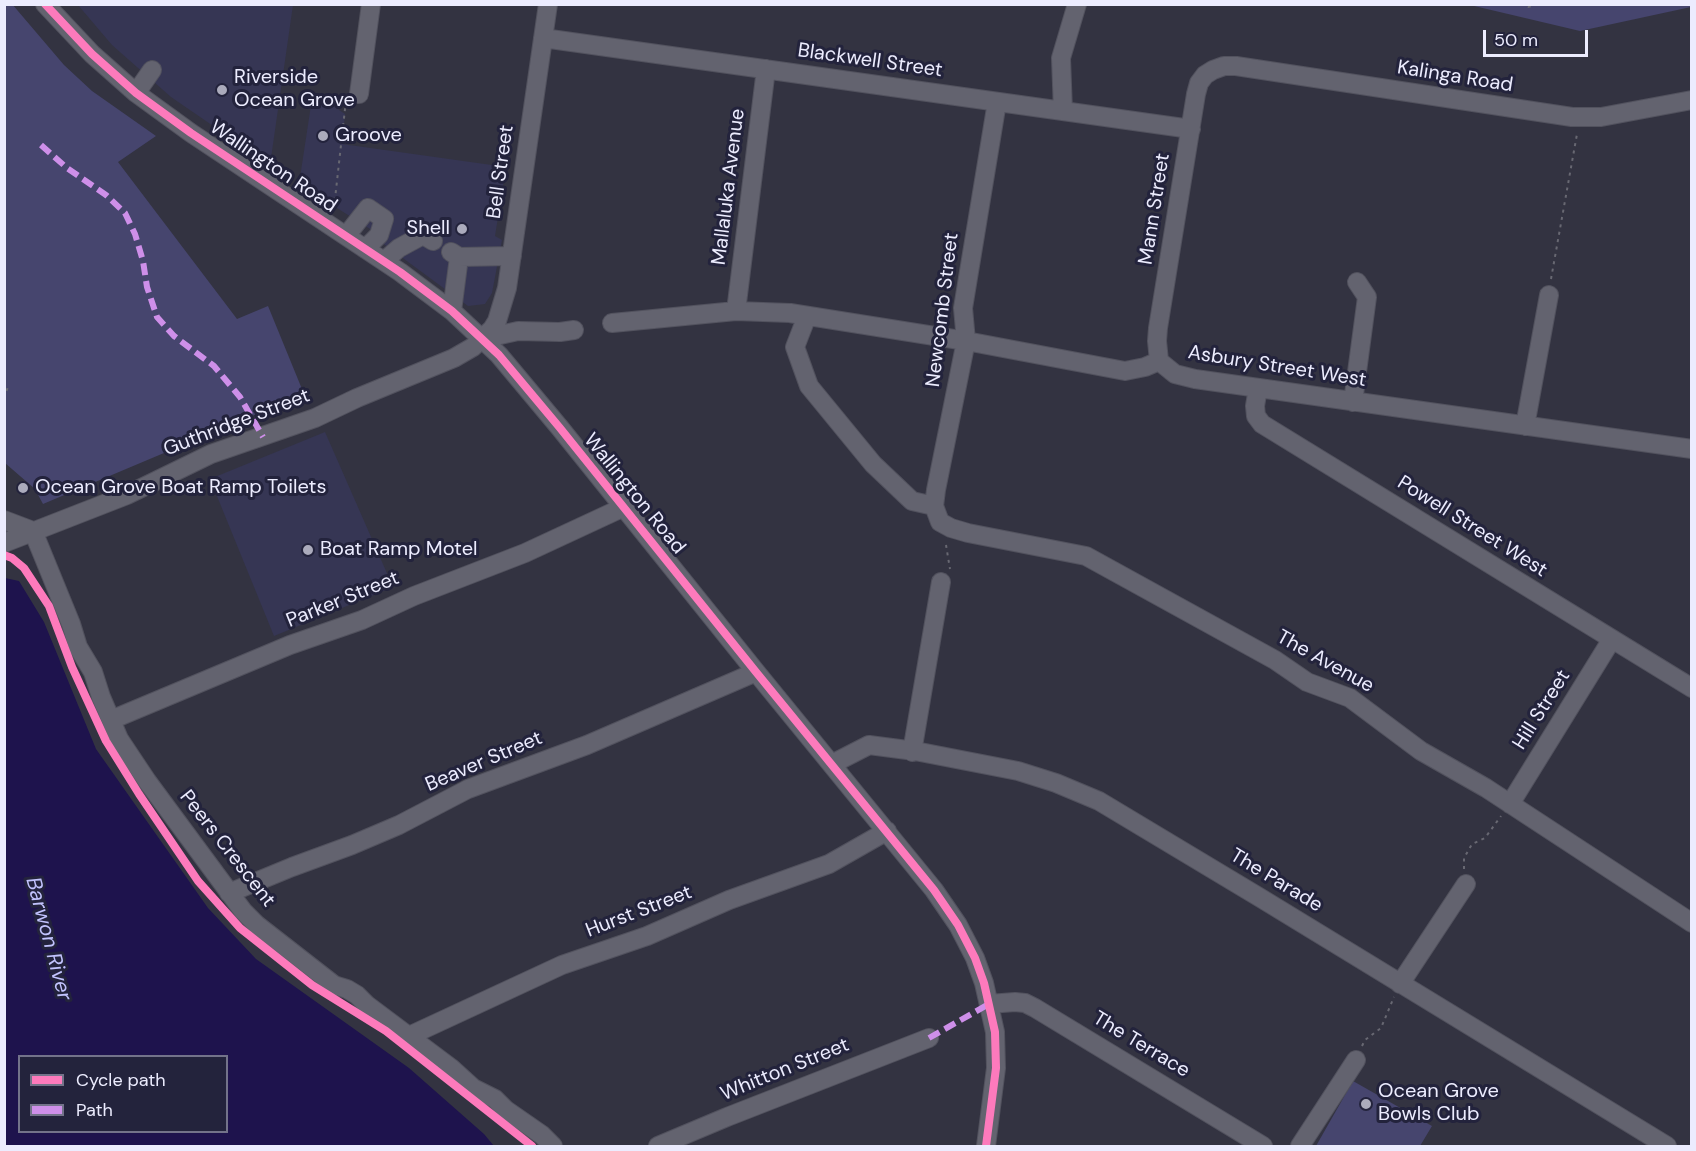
<!DOCTYPE html>
<style>
body{margin:0}
#map{position:relative;width:1696px;height:1151px;overflow:hidden;background:#333341;font-family:"DM Sans",sans-serif}
canvas{display:block}
.frame{position:absolute;inset:0;border:6px solid #ececfe;pointer-events:none}
.legend{position:absolute;left:18px;top:1055px;width:210px;height:78px;box-sizing:border-box;background:#23233c;border:2px solid #73738a;margin:0;padding:8px 10px;list-style:none;font-size:18px;color:#ececfe}
.legend li{display:flex;align-items:center;gap:12px;height:30px}
.legend b{width:30px;border:2px solid #73738a}
.scale{position:absolute;left:1483px;top:30px;width:105px;height:27px;box-sizing:border-box;border:3px solid #ececfe;border-top:0;padding-left:8px;font-size:18px;line-height:21px;white-space:nowrap;color:#ececfe;-webkit-text-stroke:4px #23233c;paint-order:stroke}
</style>
<div id="map">
<canvas width="1696" height="1151"></canvas>
<div class="frame"></div>
<ul class="legend">
<li><b style="height:8px;background:#fd7abc"></b>Cycle path</li>
<li><b style="height:8px;background:#ce8fe9"></b>Path</li>
</ul>
<div class="scale">50 m</div>
</div>
<script>
const context = document.querySelector('canvas').getContext('2d');
context.lineJoin = 'round';
function paint(path, color) {
  context.fillStyle = color;
  context.fill(path, 'evenodd');
}
function shape(rows) {
  const path = new Path2D();
  for (const r of rows) {
    path.moveTo(r[0], r[1]);
    for (let i = 2; i < r.length; i += 2) path.lineTo(r[i], r[i + 1]);
  }
  return path;
}
function strokePath(path, color, width, dash) {
  context.strokeStyle = color;
  context.lineWidth = width;
  context.lineCap = dash ? 'butt' : 'round';
  context.setLineDash(dash || []);
  context.stroke(path);
}
function drawText(font, color, halo, rows, align = 'center') {
  context.font = font + ' "DM Sans",sans-serif';
  context.lineWidth = 6;
  context.setLineDash([]);
  context.textBaseline = 'middle';
  context.strokeStyle = halo;
  context.fillStyle = color;
  for (const [text, x, y, turn = 0] of rows) {
    context.save();
    context.translate(x, y);
    context.rotate((+turn || 0) * Math.PI / 180);
    context.textAlign = isNaN(turn) ? turn : align;
    if (halo) context.strokeText(text, 0, 0);
    context.fillText(text, 0, 0);
    context.restore();
  }
}
const built = shape([
 [78,5,293,5,270,165,171,97,112,45],
 [313,92,345,114,342,144,506,167,495,236,502,240,492,293,485,304,468,306,381,242,386,239,299,184],
 [325,432,393,587,274,636,210,479]
]);
const green = shape([
 [12,4,64,65,92,91,156,136,118,162,237,319,268,306,304,394,43,504,35,489,5,463,4,5],
 [1691,4,1691,7,1580,31,1470,5],
 [1353,1081,1432,1126,1420,1146,1316,1146]
]);
const water = shape([
 [5,578,19,581,44,622,96,749,208,908,256,959,409,1068,484,1134,494,1146,5,1146],
 [20,1056,226,1056,226,1132,20,1132]
]);
const path = shape([
 [1521,4,1528,7,1538,4],
 [334,208,345,109,348,105],
 [1551,279,1577,134],
 [4,398,9,384],
 [946,545,950,569],
 [1464,869,1464,858,1472,844,1485,838,1501,816],
 [1362,1046,1365,1040,1381,1028,1394,997]
]);
const minor = shape([
 [45,4,92,54,136,93,191,133,400,272,452,311,499,355,560,428,756,672,934,890,958,925,975,958,984,983,995,1032,996,1068,986,1146],
 [543,38,1191,129],
 [136,93,152,70],
 [359,94,371,4],
 [997,102,963,308,966,341,936,490,934,506,940,522,951,528,968,533,1086,556,1275,660,1307,682,1350,698,1421,751,1486,788,1692,923],
 [1063,111,1061,58,1077,4],
 [346,236,368,208,384,219,379,235,365,249],
 [451,252,459,257,512,256],
 [384,261,399,248,423,235,433,241],
 [452,311,459,257],
 [736,311,766,69],
 [807,316,795,347,809,386,873,464,912,501,934,506],
 [612,323,736,311,790,313,966,341,1125,371,1145,367,1159,361],
 [482,339,518,331,560,332,574,330],
 [1159,361,1157,341,1158,328,1196,94,1199,83,1205,75,1213,70,1224,66,1236,66,1572,117,1601,117,1692,100],
 [1159,361,1175,374,1195,379,1692,449],
 [1258,388,1255,406,1256,416,1262,424,1692,688],
 [1353,402,1367,297,1357,282],
 [1525,426,1549,295],
 [4,520,33,531,71,624,78,647,93,672,101,697,119,739,147,781,243,911,257,925,334,985,347,989,357,995,367,1005,451,1068,473,1088,495,1099,506,1110,542,1135,553,1146],
 [4,543,127,495,211,454,315,418,357,398,454,358,473,347,492,329,497,321,507,288,548,4],
 [111,720,290,645,362,620,414,596,525,553,624,507],
 [912,752,941,582],
 [832,764,869,745,915,751,1018,771,1056,783,1099,801,1259,897,1667,1146],
 [1510,804,1612,639],
 [229,893,292,867,352,845,399,825,468,789,587,745,756,672],
 [1400,984,1466,884],
 [989,1004,1015,1002,1025,1003,1035,1008,1263,1146],
 [409,1036,562,965,647,936,729,900,829,864,887,831],
 [658,1146,727,1117,929,1038],
 [1300,1146,1356,1060]
]);
const quiet = shape([
 [41,145,67,168,106,195,125,213,135,234,143,261,147,287,157,317,174,336,214,366,240,397,263,437],
 [929,1038,989,1004]
]);
const cycleway = shape([
 [45,4,92,54,136,93,191,133,400,272,452,311,499,355,560,428,756,672,934,890,958,925,975,958,984,983,995,1032,996,1068,986,1146],
 [4,555,12,558,24,568,49,606,72,667,106,741,139,794,198,881,240,928,312,985,386,1031,532,1146]
]);
const markers = [
 [222,90,6,"#ababbc"],
 [323,136,6,"#ababbc"],
 [462,229,6,"#ababbc"],
 [23,488,6,"#ababbc"],
 [308,550,6,"#ababbc"],
 [1366,1104,6,"#ababbc"]
];
const streetNames = [
 ["Blackwell Street",870,61,8],
 ["Kalinga Road",1455,77,9],
 ["Wallington Road",273,167,34],
 ["Bell Street",501,172,-82],
 ["Mallaluka Avenue",729,187,-83],
 ["Mann Street",1155,209,-81],
 ["Newcomb Street",943,310,-83],
 ["Asbury Street West",1277,367,9],
 ["Guthridge Street",237,423,-21],
 ["Wallington Road",634,494,51],
 ["Powell Street West",1472,527,32],
 ["Parker Street",343,600,-22],
 ["The Avenue",1325,662,29],
 ["Hill Street",1542,710,-58],
 ["Beaver Street",484,762,-23],
 ["Peers Crescent",227,849,52],
 ["The Parade",1276,881,31],
 ["Hurst Street",639,912,-21],
 ["The Terrace",1141,1045,31],
 ["Whitton Street",785,1070,-22]
];
const poiNames = [
 ["Riverside",234,78],
 ["Ocean Grove",234,101],
 ["Groove",335,136],
 ["Shell",450,229,"right"],
 ["Ocean Grove Boat Ramp Toilets",35,488],
 ["Boat Ramp Motel",320,550],
 ["Ocean Grove",1378,1092],
 ["Bowls Club",1378,1115]
];
const waterNames = [
 ["Barwon River",48,939,75]
];
paint(built, '#363654');
paint(green, '#46456e');
paint(water, '#1e134d');
strokePath(minor, '#52525e', 20);
strokePath(path, '#686872', 2, [3, 4.5]);
strokePath(minor, '#63636f', 18);
strokePath(quiet, '#ce8fe9', 6, [12, 6]);
strokePath(cycleway, '#fd7abc', 8);
for (const [x, y, r, color] of markers) {
  const dot = new Path2D();
  dot.arc(x, y, r, 0, 2 * Math.PI);
  context.fillStyle = color;
  context.fill(dot);
  strokePath(dot, '#23233c', 2);
}
drawText('20px', '#ececfe', '#23233c', streetNames);
drawText('20px', '#ececfe', '#23233c', poiNames, 'left');
drawText('italic 21px', '#c2c3fd', '#23233c', waterNames);
</script>
